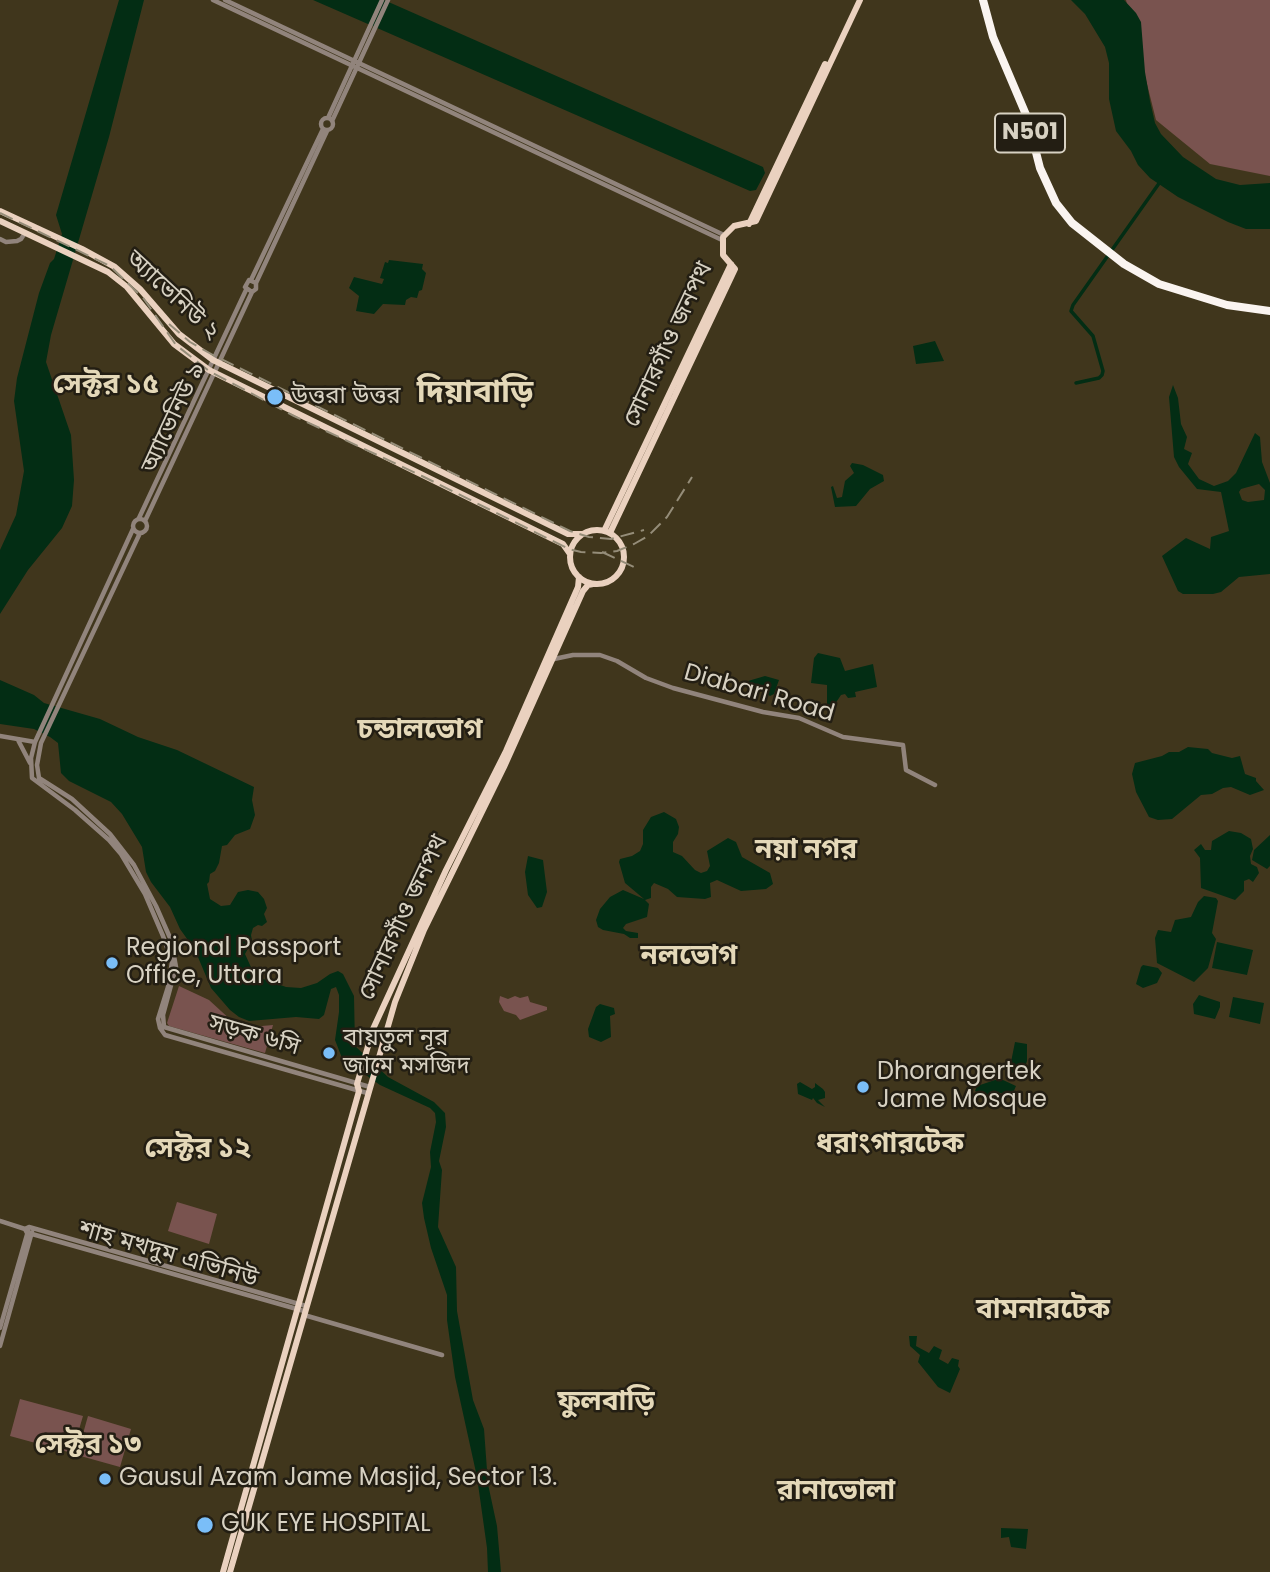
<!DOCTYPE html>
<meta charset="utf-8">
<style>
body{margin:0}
canvas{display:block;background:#40361c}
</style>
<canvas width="1270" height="1572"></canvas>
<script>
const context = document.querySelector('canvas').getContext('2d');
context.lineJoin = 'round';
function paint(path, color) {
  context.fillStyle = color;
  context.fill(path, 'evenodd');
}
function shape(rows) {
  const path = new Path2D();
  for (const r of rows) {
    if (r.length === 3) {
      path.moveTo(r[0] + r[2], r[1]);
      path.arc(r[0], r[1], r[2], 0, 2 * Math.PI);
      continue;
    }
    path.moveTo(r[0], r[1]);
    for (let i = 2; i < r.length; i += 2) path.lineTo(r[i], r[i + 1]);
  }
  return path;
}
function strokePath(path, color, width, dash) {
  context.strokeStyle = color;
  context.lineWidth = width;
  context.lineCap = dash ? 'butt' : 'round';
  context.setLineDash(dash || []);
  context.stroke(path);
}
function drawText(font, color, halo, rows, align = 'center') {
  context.font = font + ' Poppins,"Noto Sans Bengali",sans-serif';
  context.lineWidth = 5;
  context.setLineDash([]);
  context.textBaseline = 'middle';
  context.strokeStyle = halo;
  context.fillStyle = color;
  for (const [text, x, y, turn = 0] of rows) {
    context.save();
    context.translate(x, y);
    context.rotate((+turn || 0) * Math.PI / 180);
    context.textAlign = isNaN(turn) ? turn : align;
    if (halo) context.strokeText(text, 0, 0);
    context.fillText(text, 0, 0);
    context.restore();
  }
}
const green = shape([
 [1126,0,1270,0,1270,176,1210,164,1156,120],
 [179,986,209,1000,233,1022,251,1027,273,1025,265,1053,169,1026,167,1023],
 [500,996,508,999,515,996,520,998,528,996,530,1002,547,1007,547,1010,520,1020,516,1015,504,1011,499,1002],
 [177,1202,217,1214,209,1244,168,1231],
 [20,1399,83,1416,72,1453,10,1436],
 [88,1416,131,1429,120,1467,77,1455]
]);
const water = shape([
 [119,0,144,0,109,137,51,335,46,362,71,435,74,480,72,506,62,528,28,570,0,614,0,550,16,515,24,471,14,401,17,378,39,293,50,263,54,259,62,234,56,215],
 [313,0,384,0,763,167,765,173,756,190,750,191],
 [1071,0,1124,0,1136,13,1141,22,1145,72,1150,101,1155,123,1161,134,1183,157,1216,179,1240,185,1270,183,1270,229,1246,229,1228,222,1178,197,1150,178,1138,165,1131,151,1116,131,1109,99,1109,63,1105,47,1085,14],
 [389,260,423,264,422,269,426,273,422,290,419,291,417,298,411,297,406,300,405,305,383,304,374,314,356,311,359,296,349,288,354,277,382,284,384,279,380,278,385,262,388,263],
 [935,341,944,361,916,364,913,346],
 [1173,385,1178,398,1181,424,1187,437,1184,449,1192,453,1188,464,1199,479,1214,486,1228,481,1236,473,1255,433,1260,437,1262,462,1270,483,1270,574,1239,577,1221,592,1213,594,1183,594,1178,591,1162,556,1186,538,1210,549,1211,537,1229,531,1221,492,1197,489,1179,467,1174,457,1169,397],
 [1259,484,1265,490,1264,500,1248,502,1242,500,1239,492,1241,489],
 [852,463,863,465,883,475,884,481,870,489,856,506,835,507,831,487,833,486,837,498,842,497,845,481,854,473,850,466],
 [818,653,840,658,845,671,873,664,877,687,855,692,856,697,848,698,845,694,841,695,835,704,827,707,827,685,811,683,814,658],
 [765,676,779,680,774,694,770,696,748,681],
 [0,680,34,695,44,703,100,719,138,737,177,750,254,787,252,800,255,815,250,829,235,835,227,845,222,846,219,863,215,871,210,874,209,882,207,884,210,899,221,906,230,905,238,892,248,890,258,892,264,899,267,908,264,914,267,922,262,926,258,925,253,928,251,935,252,941,245,954,255,976,286,987,301,988,317,983,330,974,338,971,343,974,354,996,355,1046,388,1077,434,1102,445,1113,446,1127,439,1161,442,1170,438,1227,456,1267,457,1311,473,1400,484,1429,488,1484,497,1526,501,1572,488,1572,487,1548,477,1477,455,1377,447,1320,447,1295,431,1248,424,1218,422,1203,431,1167,430,1152,436,1122,435,1113,430,1108,380,1085,342,1058,335,1040,339,1012,339,995,336,987,331,989,324,1015,319,1019,296,1017,249,1021,239,1017,230,1010,211,988,195,950,180,929,170,907,151,882,146,872,142,847,122,814,111,802,69,781,61,773,58,743,50,737,34,729,0,724],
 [1188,747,1208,749,1212,753,1232,758,1240,756,1245,774,1256,778,1256,781,1264,790,1250,795,1231,787,1223,788,1212,794,1201,795,1172,819,1158,820,1149,817,1136,792,1132,774,1135,763,1162,756,1169,752,1179,752],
 [664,812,676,819,679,827,678,834,673,842,673,852,682,856,695,870,701,873,707,871,710,866,707,851,728,838,736,842,742,857,770,873,773,884,766,889,741,891,717,880,710,883,711,897,705,899,677,897,668,889,654,883,651,887,651,898,645,900,649,904,647,917,626,924,623,928,626,931,638,933,638,938,630,938,624,934,603,930,598,927,596,920,600,909,610,897,623,890,644,899,625,883,619,862,620,859,632,856,640,851,643,844,643,830,651,817],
 [1229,831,1241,833,1251,839,1253,849,1250,856,1251,864,1257,867,1259,873,1253,882,1249,879,1244,881,1244,891,1235,900,1201,888,1200,858,1194,850,1201,844,1205,850,1211,850,1212,841],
 [1270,835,1270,866,1267,869,1252,860,1254,850],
 [528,856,543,860,547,892,542,907,537,908,528,895,525,872],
 [1204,896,1216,898,1218,901,1212,933,1216,939,1208,968,1194,982,1157,963,1155,938,1158,930,1171,932,1175,920,1191,917,1198,902],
 [1217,942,1253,950,1247,975,1212,968],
 [1143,965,1158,968,1162,973,1157,983,1143,988,1136,984,1141,967],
 [1199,995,1220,1002,1220,1007,1215,1019,1194,1014,1193,1004],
 [1233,997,1264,1003,1260,1024,1229,1017],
 [600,1004,614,1008,615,1014,610,1016,611,1037,601,1042,589,1037,588,1029,596,1007],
 [1015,1042,1027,1044,1027,1061,1022,1075,1009,1072],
 [995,1080,1003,1080,1016,1086,1013,1093,991,1093,989,1097,975,1091,977,1086],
 [800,1082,812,1089,815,1087,815,1083,823,1089,825,1092,825,1098,818,1100,825,1107,817,1103,813,1098,812,1100,798,1094,797,1084],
 [909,1336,917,1336,916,1346,929,1353,934,1346,942,1350,939,1359,948,1364,952,1358,959,1360,958,1366,960,1369,950,1393,938,1387,918,1362,920,1355,910,1346],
 [1001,1528,1028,1529,1026,1549,1011,1547,1009,1537,1001,1538]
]);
const canal = shape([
 [1076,383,1099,378,1102,375,1103,371,1093,336,1071,311,1073,305,1160,182]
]);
const minor = shape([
 [213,0,722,240],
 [225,0,724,235],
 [327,124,6],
 [328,118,382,0],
 [332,121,388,0],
 [0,239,6,242,17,241,21,239,25,233],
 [251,280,323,129],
 [256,283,327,131],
 [139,518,246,290],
 [140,526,7],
 [145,521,252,292,256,289,256,283,249,280,245,287,252,292],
 [133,529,35,742,31,758,32,778,75,810,109,840,121,854,145,894,163,936,172,962,168,987,158,1019,160,1028,165,1035,367,1093],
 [140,533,41,743,37,765,39,778,72,799,110,834,134,865,156,906,171,940,176,967,163,1015,164,1027,370,1087],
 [554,659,573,655,600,655,617,661,646,678,673,688,763,712,799,718,843,737,903,745,906,770,935,785],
 [0,736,35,742],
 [18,740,30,763],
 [0,1221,25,1229,29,1227,306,1306],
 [25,1229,27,1233,32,1234,304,1311],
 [304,1315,442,1355],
 [0,1328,28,1231],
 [0,1346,32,1232]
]);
const major = shape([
 [0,211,82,249,115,267,140,289,179,334,213,360,568,534,583,534],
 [0,221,108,272,127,287,174,344,209,370,563,544,570,554],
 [749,224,825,64],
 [597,557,27],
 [604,531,731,264],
 [610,533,735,269,723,255,723,237,734,226,756,221,860,0],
 [223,1572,359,1091,357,1084,373,1029,446,870,506,751,578,587,579,577],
 [230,1572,395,1002,424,930,504,767,583,591,588,585,593,584]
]);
const highway = shape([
 [983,0,993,37,1027,117,1040,168,1056,203,1072,223,1124,264,1159,284,1227,305,1270,311]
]);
const rail = shape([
 [0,213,110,266,144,299,176,345,209,371,294,416,422,476,569,549,581,552,601,553,617,551,634,544,648,536,667,517,692,477],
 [169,324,190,342,213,355,570,531,589,537,611,539,644,530],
 [602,552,636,568]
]);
const markers = [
 [275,397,9,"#7abef8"],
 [112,963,7,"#7abef8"],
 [329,1053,7,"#7abef8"],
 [863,1087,7,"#7abef8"],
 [105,1479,7,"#7abef8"],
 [205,1525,9,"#7abef8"]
];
const shields = [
 [1030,133,70]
];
const shieldNames = [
 ["N501",1030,133]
];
const streetNames = [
 ["অ্যাভেনিউ ২",172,296,43],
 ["সোনারগাঁও জনপথ",669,345,-65],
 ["অ্যাভেনিউ ৯",174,418,-65],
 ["Diabari Road",759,694,16],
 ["সোনারগাঁও জনপথ",404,918,-65],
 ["সড়ক ৬সি",254,1036,16],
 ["শাহ মখদুম এভিনিউ",168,1255,16]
];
const poiNames = [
 ["উত্তরা উত্তর",291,397],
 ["Regional Passport",126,949],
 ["Office, Uttara",126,977],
 ["বায়তুল নূর",343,1039],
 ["জামে মসজিদ",343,1067],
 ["Dhorangertek",877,1073],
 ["Jame Mosque",877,1101],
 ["Gausul Azam Jame Masjid, Sector 13.",119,1479],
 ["GUK EYE HOSPITAL",221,1525]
];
const quarterNames = [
 ["সেক্টর ১৫",106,386],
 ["চন্ডালভোগ",420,731],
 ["নয়া নগর",806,851],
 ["নলভোগ",689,957],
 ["ধরাংগারটেক",890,1145],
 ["সেক্টর ১২",198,1150],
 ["বামনারটেক",1043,1311],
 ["ফুলবাড়ি",606,1403],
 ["সেক্টর ১৩",88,1446],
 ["রানাভোলা",836,1492]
];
const districtNames = [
 ["দিয়াবাড়ি",475,394]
];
paint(green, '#79534f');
paint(water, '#032d14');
strokePath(canal, '#032d14', 3.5);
strokePath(minor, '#91847c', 4.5);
strokePath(major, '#ead1bf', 6);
strokePath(highway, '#faf4f0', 8);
strokePath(rail, '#958d79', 2, [14, 7]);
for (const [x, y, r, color] of markers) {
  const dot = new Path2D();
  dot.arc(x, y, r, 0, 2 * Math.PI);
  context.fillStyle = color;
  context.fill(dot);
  strokePath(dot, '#231e13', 2.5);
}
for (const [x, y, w] of shields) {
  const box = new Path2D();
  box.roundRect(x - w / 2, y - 19.5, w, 39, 5);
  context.fillStyle = '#231e13';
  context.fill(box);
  strokePath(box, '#d7d1c2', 2);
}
drawText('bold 23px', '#d7d1c2', null, shieldNames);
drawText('24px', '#d7d1c2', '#231e13', streetNames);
drawText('24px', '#d7d1c2', '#231e13', poiNames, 'left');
drawText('bold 28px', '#e4d8b8', '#231e13', quarterNames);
drawText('bold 32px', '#e4d8b8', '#231e13', districtNames);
</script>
